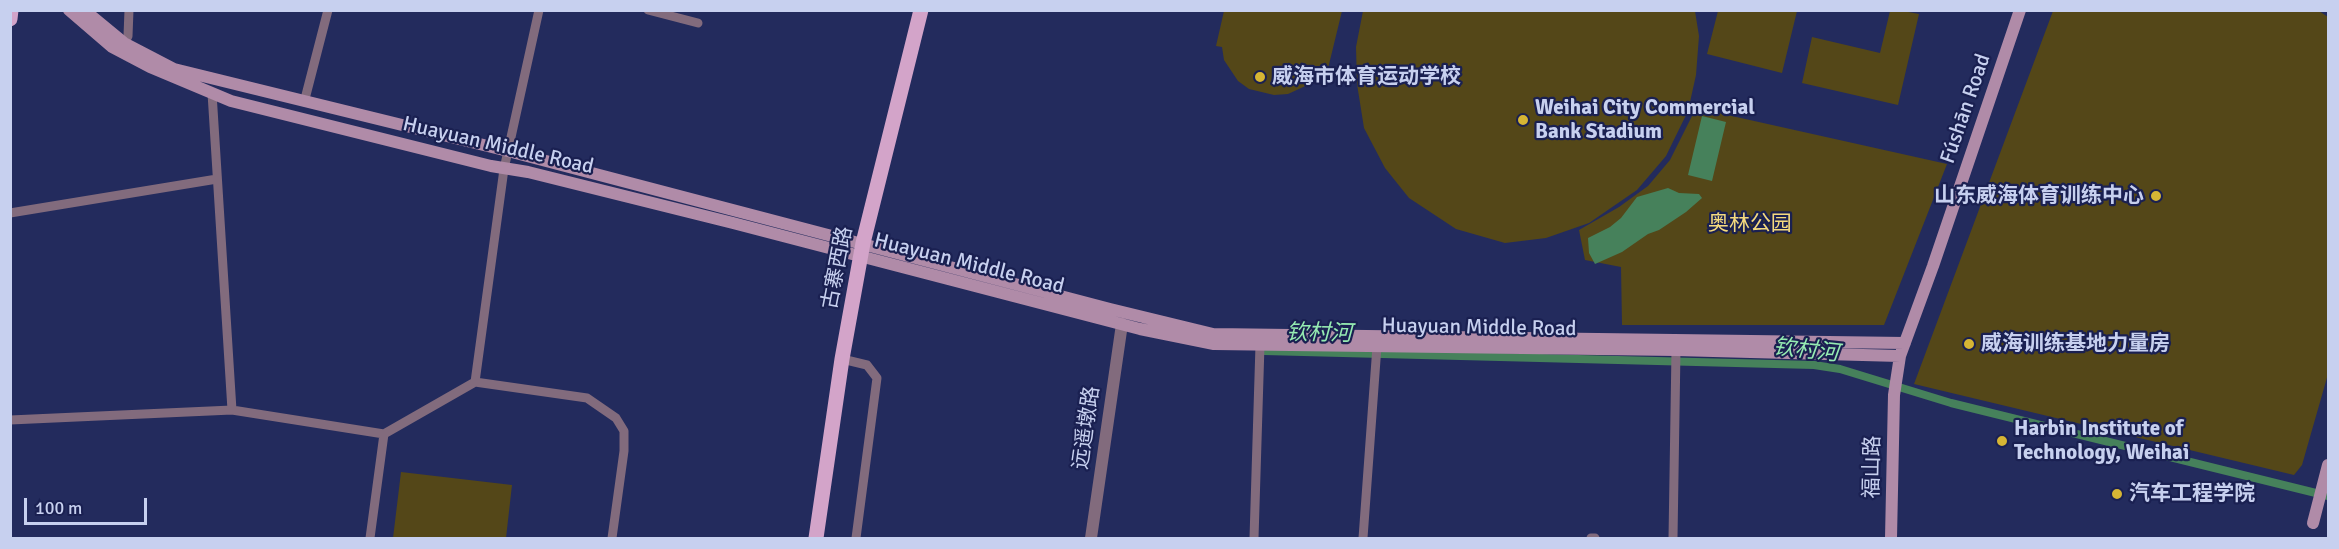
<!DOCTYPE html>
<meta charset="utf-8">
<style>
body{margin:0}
#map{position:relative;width:2339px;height:549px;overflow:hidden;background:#232b5d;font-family:Signika,sans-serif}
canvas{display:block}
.frame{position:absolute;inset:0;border:12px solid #c7d0ef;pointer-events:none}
.scale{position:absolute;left:24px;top:498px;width:123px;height:27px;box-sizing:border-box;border:3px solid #c7d0ef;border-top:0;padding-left:8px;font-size:18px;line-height:21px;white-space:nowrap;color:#c7d0ef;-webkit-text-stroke:4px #1a2051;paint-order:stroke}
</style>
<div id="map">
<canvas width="2339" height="549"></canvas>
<div class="frame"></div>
<div class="scale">100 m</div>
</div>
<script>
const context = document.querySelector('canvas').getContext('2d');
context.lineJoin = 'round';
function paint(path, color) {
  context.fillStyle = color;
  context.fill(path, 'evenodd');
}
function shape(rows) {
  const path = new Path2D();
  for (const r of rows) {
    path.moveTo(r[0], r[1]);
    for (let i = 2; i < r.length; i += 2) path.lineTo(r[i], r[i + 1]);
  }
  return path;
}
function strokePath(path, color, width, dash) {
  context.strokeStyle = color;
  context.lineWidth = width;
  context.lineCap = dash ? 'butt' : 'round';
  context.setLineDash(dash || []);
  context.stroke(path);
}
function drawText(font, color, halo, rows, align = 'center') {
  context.font = font + ' Signika,"Noto Sans SC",sans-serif';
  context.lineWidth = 4.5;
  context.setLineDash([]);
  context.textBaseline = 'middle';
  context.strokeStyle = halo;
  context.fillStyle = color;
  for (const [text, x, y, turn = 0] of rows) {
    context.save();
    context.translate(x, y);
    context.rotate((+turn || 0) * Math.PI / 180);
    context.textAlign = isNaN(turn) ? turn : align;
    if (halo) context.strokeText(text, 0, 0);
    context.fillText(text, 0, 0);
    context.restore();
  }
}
const green = shape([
 [1224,11,1342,11,1324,85,1312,83,1288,94,1274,95,1249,89,1238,81,1224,60,1222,47,1216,46],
 [1363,11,1695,11,1699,36,1696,75,1688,111,1666,156,1637,190,1589,223,1546,238,1505,243,1456,229,1409,198,1385,168,1364,128,1357,84,1356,47],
 [1718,11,1797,11,1782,73,1707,54],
 [1890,11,1903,11,1919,14,1898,105,1802,83,1812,37,1880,53],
 [2319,11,2328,17,2328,374,2302,465,2294,475,1914,384,2053,11],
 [1696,108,1947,164,1884,325,1622,325,1621,267,1585,260,1579,230,1619,207,1648,186,1670,160],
 [401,472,512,485,506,538,393,538]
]);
const water = shape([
 [1702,116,1726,122,1712,181,1688,175],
 [1668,188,1679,193,1699,194,1702,198,1686,212,1659,230,1648,234,1622,252,1595,264,1589,253,1588,238,1610,227,1621,218,1637,197]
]);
const canal = shape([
 [1264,351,1814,365,1840,369,1951,403,2328,496]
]);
const minor = shape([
 [648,10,698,23],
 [121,49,128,36,129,10],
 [306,95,328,10],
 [10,213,217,179],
 [842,359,867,365,877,378,856,538],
 [475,382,587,398,616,418,624,431,624,451,612,538],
 [232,410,384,434],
 [10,420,232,410,212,93],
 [370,538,384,434,475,382,504,169,539,10],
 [1254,538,1260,345],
 [1363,538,1377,346],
 [1591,538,1595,538],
 [1673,538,1676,350]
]);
const tertiary = shape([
 [1091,538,1122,324]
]);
const secondary = shape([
 [69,10,112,47,150,67,231,101,491,166,528,172,733,223,1140,329,1214,344,1676,350,1900,356],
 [84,10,124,43,174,69,508,151,1110,309,1213,334,1905,343],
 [2313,523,2328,465],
 [1891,538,1894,395,1900,356,1933,266,2020,10]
]);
const primary = shape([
 [10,19,11,10],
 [816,538,842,359,863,243,921,10]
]);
const markers = [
 [1260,77,6,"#d6b534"],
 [1523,120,6,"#d6b534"],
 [2156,196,6,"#d6b534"],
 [1969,344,6,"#d6b534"],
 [2002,441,6,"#d6b534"],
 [2117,494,6,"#d6b534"]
];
const poiNames = [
 ["威海市体育运动学校",1272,77],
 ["Weihai City Commercial",1535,108],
 ["Bank Stadium",1535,132],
 ["山东威海体育训练中心",2144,196,"right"],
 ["威海训练基地力量房",1981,344],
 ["Harbin Institute of",2014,429],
 ["Technology, Weihai",2014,453],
 ["汽车工程学院",2129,494]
];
const streetNames = [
 ["Fúshān Road",1966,109,-71],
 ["Huayuan Middle Road",498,146,13],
 ["Huayuan Middle Road",969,264,14],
 ["古寨西路",838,268,-79],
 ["Huayuan Middle Road",1479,328,1],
 ["远遥墩路",1087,428,-82],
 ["福山路",1873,467,-89]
];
const parkNames = [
 ["奥林公园",1750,224]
];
const waterNames = [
 ["钦村河",1319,334,1],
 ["钦村河",1806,351,6]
];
paint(green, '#544718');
paint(water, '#46815b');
strokePath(canal, '#46815b', 8);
strokePath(minor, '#826b7d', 9);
strokePath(tertiary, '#826b7d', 12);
strokePath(secondary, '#b08ba8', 12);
strokePath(primary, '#d3a4c9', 15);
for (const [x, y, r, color] of markers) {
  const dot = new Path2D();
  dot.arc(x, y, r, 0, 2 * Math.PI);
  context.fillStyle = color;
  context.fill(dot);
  strokePath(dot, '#1a2051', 2);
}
drawText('bold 21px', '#c7d0ef', '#1a2051', poiNames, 'left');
drawText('21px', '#c7d0ef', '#1a2051', streetNames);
drawText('21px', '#f5da7e', '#1a2051', parkNames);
drawText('italic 22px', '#96ecb2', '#1a2051', waterNames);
</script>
